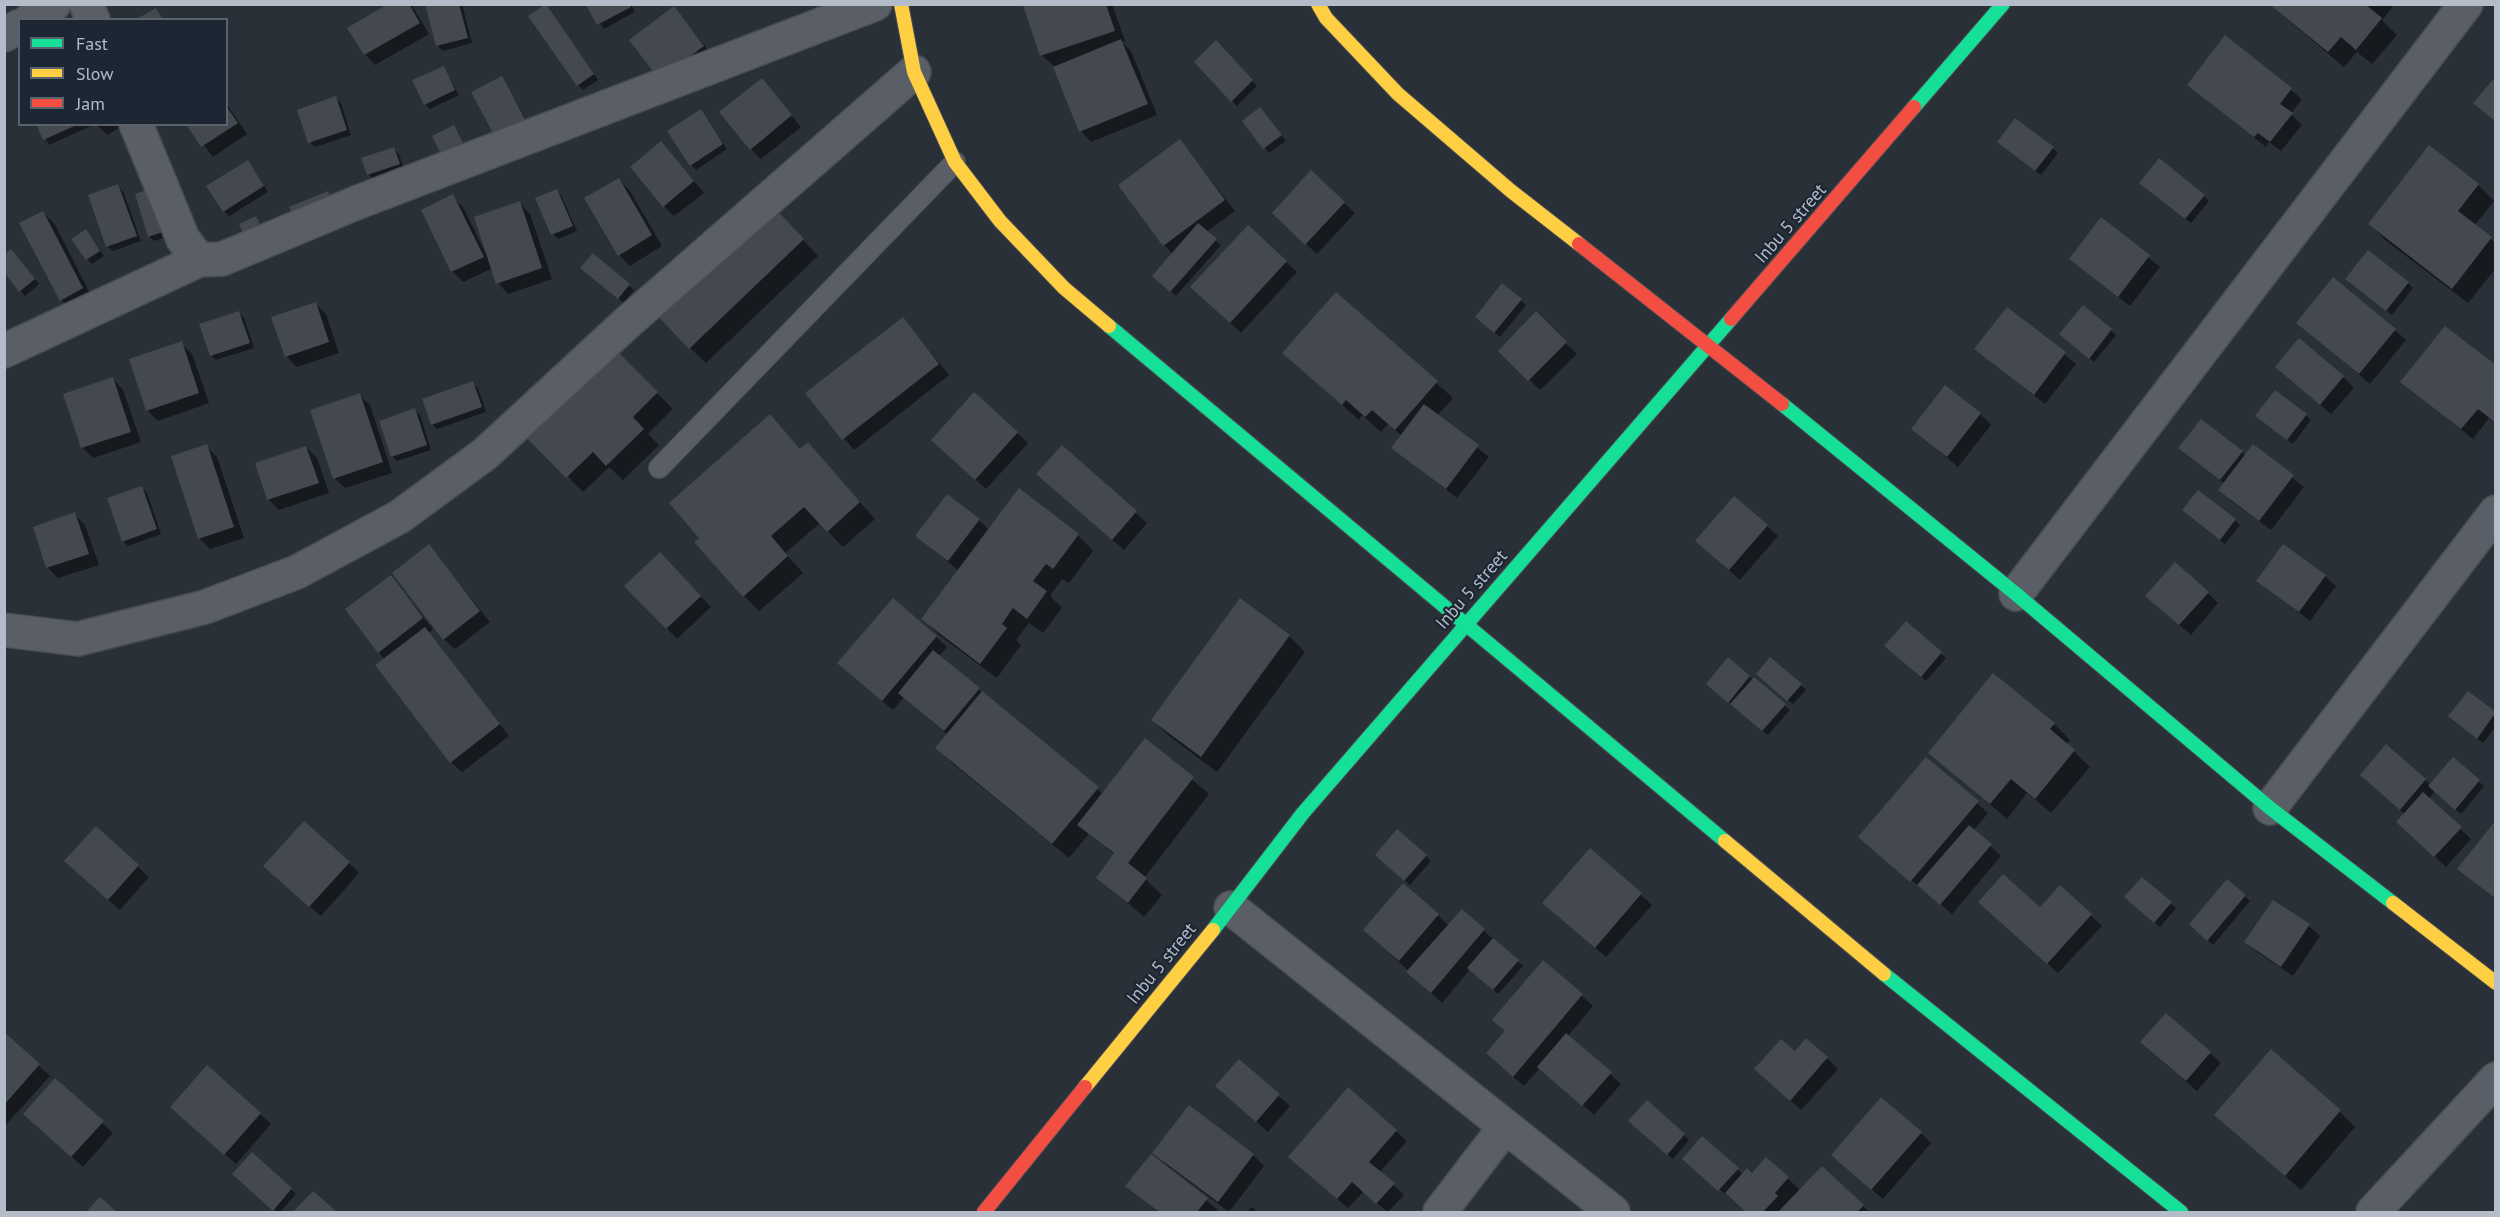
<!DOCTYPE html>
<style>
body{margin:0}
#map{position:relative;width:2500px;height:1217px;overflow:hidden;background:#2a3038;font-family:"PT Sans",sans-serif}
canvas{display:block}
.frame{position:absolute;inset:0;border:6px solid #b4bcc9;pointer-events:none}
.legend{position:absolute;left:18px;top:18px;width:210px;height:108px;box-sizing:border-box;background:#1d2633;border:2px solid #59626f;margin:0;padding:8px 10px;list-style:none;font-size:18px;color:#b4bcc9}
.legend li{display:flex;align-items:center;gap:12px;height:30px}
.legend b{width:30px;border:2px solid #59626f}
</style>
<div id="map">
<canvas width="2500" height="1217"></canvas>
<div class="frame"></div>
<ul class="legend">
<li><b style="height:8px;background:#16e098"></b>Fast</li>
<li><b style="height:8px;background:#ffcf43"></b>Slow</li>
<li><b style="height:8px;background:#f24e42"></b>Jam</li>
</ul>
</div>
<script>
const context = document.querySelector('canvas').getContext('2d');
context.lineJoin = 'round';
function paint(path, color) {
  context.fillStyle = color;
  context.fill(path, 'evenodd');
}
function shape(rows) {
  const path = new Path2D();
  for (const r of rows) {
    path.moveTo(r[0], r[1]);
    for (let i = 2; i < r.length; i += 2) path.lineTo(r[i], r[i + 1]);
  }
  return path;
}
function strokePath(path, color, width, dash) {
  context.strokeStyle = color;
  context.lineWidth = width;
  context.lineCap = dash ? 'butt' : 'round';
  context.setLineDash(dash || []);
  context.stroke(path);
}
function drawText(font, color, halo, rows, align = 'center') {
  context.font = font + ' "PT Sans",sans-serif';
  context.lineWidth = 4.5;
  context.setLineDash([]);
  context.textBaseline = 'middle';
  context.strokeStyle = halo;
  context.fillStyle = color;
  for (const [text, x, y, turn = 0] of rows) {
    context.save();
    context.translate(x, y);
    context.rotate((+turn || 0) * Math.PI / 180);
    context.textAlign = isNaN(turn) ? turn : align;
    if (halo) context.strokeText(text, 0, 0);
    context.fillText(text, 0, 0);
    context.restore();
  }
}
const shadow = shape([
 [391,4,411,4,429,34,375,65,365,54],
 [426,4,462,4,472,43,443,51,438,46],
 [588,4,631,4,635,12,604,29],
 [1029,4,1112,4,1125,41,1122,42,1131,51,1157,115,1091,142,1081,131,1054,66,1042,56,1025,6],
 [2269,4,2395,4,2382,20,2397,35,2372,64,2357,52,2344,67],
 [674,8,714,57,671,89],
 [550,11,598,80,583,90,578,85],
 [2225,38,2302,99,2291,114,2302,125,2281,151,2269,142,2266,147,2189,84],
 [1216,43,1257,86,1237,106,1196,62],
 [444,68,459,95,430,109,425,104],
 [502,78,529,124,500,139],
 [772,91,801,127,761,159,751,149],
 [336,98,341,103,351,135,315,147,310,142],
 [226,103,247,134,213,157,188,124,226,124],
 [701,111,727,149,696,170,691,165],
 [1265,114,1286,141,1269,153,1244,121],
 [38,124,90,124,91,126,49,145],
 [96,124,126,124,107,135],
 [1180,141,1235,211,1206,232,1221,245,1176,296,1154,276,1173,254,1164,245],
 [661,143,704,193,674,216,664,206],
 [2004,146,2053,148,2058,153,2041,175],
 [394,149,399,154,404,169,373,179,368,174],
 [248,161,268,192,229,216,224,211],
 [619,180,630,191,662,246,630,266,619,255],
 [2478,185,2494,201,2474,226,2496,243,2496,268,2468,303,2385,240,2370,224],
 [118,186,123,191,141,241,113,251,107,246],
 [2146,188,2204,196,2209,201,2191,223],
 [556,190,561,195,577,231,558,239,553,234],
 [136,194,178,233,154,241,149,236],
 [452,196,463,207,485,252,520,203,530,214,552,279,508,294,498,283,493,268,463,282,453,272,423,210],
 [1344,203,1355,213,1317,254,1284,224],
 [43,213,54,223,93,299,72,310,61,300],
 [784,219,818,256,706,363,690,348],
 [2101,219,2160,267,2130,306,2071,259],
 [90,236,104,256,92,264,87,259],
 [11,251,39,284,25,296,4,271,4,256],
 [594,255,634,290,624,303,587,273],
 [1286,262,1297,272,1241,333,1203,298],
 [2408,283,2413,288,2392,315,2352,284],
 [1503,285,1526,305,1500,337,1482,322],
 [1336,294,1453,398,1437,416,1489,457,1457,498,1393,448,1402,436,1388,424,1381,432,1362,415,1359,420,1284,353],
 [315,303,326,314,339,353,297,367,286,356],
 [2008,309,2076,364,2045,404,1976,349],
 [239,313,244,318,254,348,216,360,211,355],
 [1536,314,1577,354,1540,390,1500,351],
 [903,319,949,375,854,450,807,393],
 [2298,323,2395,330,2406,340,2370,384],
 [2111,330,2116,335,2094,362,2066,339],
 [181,343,192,354,209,403,158,421,147,410],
 [609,345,673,409,648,434,659,445,623,480,609,467,583,492,522,430],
 [2496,367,2496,423,2489,418,2473,439,2402,382],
 [2343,377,2354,388,2331,414,2288,378],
 [113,379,123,390,141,442,93,458,82,447],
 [472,383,478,388,486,412,437,429,432,424],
 [359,395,370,405,392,473,345,488,334,478],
 [415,410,420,415,431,450,397,461,392,456],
 [1980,414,1991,425,1958,467,1913,429],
 [2306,415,2311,420,2293,444,2262,421],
 [770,416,801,450,808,444,875,519,843,547,820,523,785,553,803,573,759,611,744,596,701,538],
 [1017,433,1028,443,986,489,944,451],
 [206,446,217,457,244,538,210,549,199,538],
 [2253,446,2304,487,2271,530,2230,500,2220,489,2224,483,2185,453,2242,452,2245,456],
 [306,447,317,458,329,493,279,510,268,499],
 [1062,447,1147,523,1124,550,1048,484],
 [142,488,147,493,161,534,128,546,123,541],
 [74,514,85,525,99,565,58,578,48,568,34,528],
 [2189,515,2235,520,2240,525,2225,544],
 [979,520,989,530,1078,535,1093,551,1069,583,1062,579,1050,596,1062,608,1043,633,1029,623,1016,640,1021,645,997,678,939,635,923,619,959,571,917,536],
 [1767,526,1778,536,1740,580,1708,551],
 [429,546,490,622,455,649,444,639],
 [660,555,711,607,677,639,626,586],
 [2325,576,2336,586,2310,621,2258,581],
 [390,577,433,629,429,633,509,736,462,772,451,762,379,652],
 [2208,593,2218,603,2191,635,2158,606],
 [1240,601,1289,636,1305,652,1217,772,1168,735,1152,720],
 [1906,623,1946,658,1926,681,1891,650],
 [936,637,947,647,939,656,1103,794,1145,741,1209,794,1144,878,1162,895,1144,917,1098,878,1115,855,1089,834,1069,858,953,764,937,748,948,735,904,697,893,710,850,674],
 [1728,659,1790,710,1768,735,1713,689],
 [1763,679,1801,685,1806,690,1793,704],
 [2469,693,2496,714,2496,726,2483,743,2455,721],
 [2054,724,2070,740,2066,744,2090,767,2051,813,2027,793,2007,819,1930,753],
 [1927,759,1988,813,1974,830,2001,856,1952,914,1860,837],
 [2453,759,2484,786,2461,814,2435,791,2429,799,2471,839,2446,867,2409,832,2405,814,2373,786,2425,780,2431,785],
 [2496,822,2496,900,2459,869],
 [96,828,149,877,120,910,77,872],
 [1590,850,1652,905,1606,957,1555,914],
 [1426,856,1431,861,1410,885,1382,860],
 [349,863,359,873,321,916,276,877],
 [2142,879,2176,908,2160,927,2131,902],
 [2228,881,2250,901,2213,945,2191,924],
 [2060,887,2102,926,2058,973,1991,912,2040,909],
 [2273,902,2309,926,2320,936,2293,976,2257,952,2246,942],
 [1462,911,1523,966,1498,994,1470,969,1442,1003,1365,930,1438,915,1449,926],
 [1544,962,1593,1006,1568,1036,1621,1084,1594,1115,1540,1068,1524,1086,1498,1064,1506,1032],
 [4,1034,50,1076,4,1127],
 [2153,1053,2210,1053,2221,1063,2197,1091],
 [1827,1058,1838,1069,1801,1110,1767,1080],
 [1239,1061,1290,1106,1268,1132,1217,1086],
 [55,1080,113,1133,83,1167,35,1124],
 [2340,1112,2355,1127,2301,1190,2216,1115],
 [260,1114,271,1124,236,1164,183,1117],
 [1635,1126,1684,1135,1689,1140,1673,1159],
 [1396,1131,1407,1141,1380,1172,1404,1195,1388,1212,1363,1192,1348,1208,1301,1168],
 [1921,1133,1931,1143,1883,1199,1844,1166],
 [1702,1138,1744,1175,1752,1175,1767,1159,1801,1191,1863,1206,1870,1212,1747,1212,1689,1164],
 [1154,1152,1253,1155,1264,1166,1229,1212,1171,1168,1169,1170,1218,1210,1216,1212,1158,1212,1127,1186,1170,1168],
 [252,1154,296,1194,280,1212,277,1212,239,1179],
 [313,1193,335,1212,295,1212],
 [1252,1207,1258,1212,1247,1212]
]);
const building = shape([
 [388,4,409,4,420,23,364,55,347,28],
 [425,4,459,4,468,38,436,46],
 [546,4,594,74,577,86,528,16],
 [1106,4,1115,31,1040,56,1023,5],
 [2269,4,2365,4,2382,18,2356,50,2341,37,2328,52],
 [586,5,630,5,631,7,597,25],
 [674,6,704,46,659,79,629,40],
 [156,8,163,20,135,20],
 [2225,35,2292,88,2280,104,2293,113,2270,142,2258,133,2254,137,2187,85],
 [1121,39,1148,104,1079,132,1053,67],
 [1216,40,1253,80,1231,102,1194,62],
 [444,66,455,90,424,105,412,80],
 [502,76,525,119,494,135,471,92],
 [2496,76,2496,122,2473,103],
 [762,78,792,115,750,150,719,112],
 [336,96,347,130,308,143,297,110],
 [226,106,238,123,201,147,186,124,226,124],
 [1260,107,1282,135,1263,149,1242,121],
 [701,109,723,144,690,166,667,131],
 [2015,118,2054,147,2035,171,1997,142],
 [36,124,79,124,43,140],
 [454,125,467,151,445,162,432,136],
 [1180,139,1225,200,1163,246,1118,185],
 [661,141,694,181,663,207,630,167],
 [2429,145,2479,184,2458,211,2492,237,2452,289,2368,224],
 [394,147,400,164,367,175,361,158],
 [2159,158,2205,195,2185,219,2139,183],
 [248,160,264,186,223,212,206,186],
 [1311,170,1345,202,1305,245,1272,213],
 [619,178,652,235,618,256,584,198],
 [118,184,137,236,106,247,88,195],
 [160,185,174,228,148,237,135,194],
 [557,189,573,226,551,235,535,198],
 [328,191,337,212,299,228,289,207],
 [453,194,484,257,451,272,421,210],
 [520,201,542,268,496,284,474,217],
 [768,201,804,239,689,349,653,311],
 [43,211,83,288,60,301,19,223],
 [256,216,266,237,249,246,239,224],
 [2101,217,2150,255,2118,297,2069,259],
 [1198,223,1217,239,1170,292,1152,276],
 [1248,225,1287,261,1230,323,1190,287],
 [86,229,100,251,86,260,71,239],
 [11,249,35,279,19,292,5,273,5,254],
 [2368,250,2409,282,2386,311,2345,279],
 [593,253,630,284,618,299,580,268],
 [2333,277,2396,329,2359,374,2296,323],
 [1502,283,1522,299,1494,333,1475,317],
 [1336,292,1438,381,1395,430,1372,410,1365,417,1346,400,1342,405,1282,353],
 [316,302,329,342,285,357,271,317],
 [2083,305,2112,329,2089,359,2059,334],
 [2007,307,2066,352,2034,395,1974,349],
 [239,311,250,343,210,356,199,324],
 [1536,311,1567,342,1528,381,1498,351],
 [903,317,939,364,842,440,805,393],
 [2445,326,2496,365,2496,423,2478,409,2461,429,2400,382],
 [2299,338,2344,376,2320,405,2275,367],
 [182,341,199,393,146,411,129,359],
 [609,343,658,392,633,417,644,429,606,466,593,452,566,478,519,430],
 [113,377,131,432,81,448,63,394],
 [473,381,482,407,431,425,422,399],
 [1945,385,1981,413,1947,457,1911,429],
 [2275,390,2307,414,2287,440,2255,416],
 [974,392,1018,432,975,480,931,440],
 [360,393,383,462,333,479,310,410],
 [1424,404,1479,445,1446,489,1391,448],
 [415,408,427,445,391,457,379,421],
 [770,414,800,449,808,442,860,502,827,532,804,507,771,536,788,556,743,597,694,542,699,538,669,503],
 [2201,419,2243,451,2220,480,2178,448],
 [207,444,234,527,198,539,171,456],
 [2253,444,2294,475,2259,521,2218,490],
 [1062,445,1137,511,1112,540,1036,474],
 [306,446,319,483,267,500,255,463],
 [142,486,157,529,122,542,107,498],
 [1019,488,1079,534,1053,569,1046,564,1033,581,1047,591,1027,619,1013,608,1002,624,1007,628,980,664,921,619],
 [2198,490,2236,519,2220,540,2182,510],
 [947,494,980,519,948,561,915,536],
 [1734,496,1768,525,1729,570,1695,541],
 [75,512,89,554,46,568,33,527],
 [429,544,480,611,443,640,392,573],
 [2283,544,2326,575,2299,612,2256,581],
 [660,552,701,596,666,629,624,586],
 [2175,562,2209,592,2179,625,2145,596],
 [391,575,423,618,378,653,345,609],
 [893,598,937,636,882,701,837,663],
 [1240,598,1290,635,1201,757,1151,720],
 [1906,621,1942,652,1921,677,1884,646],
 [425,627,500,724,450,763,375,665],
 [933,650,980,688,944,731,898,693],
 [1728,657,1750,676,1728,703,1706,684],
 [1770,657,1802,684,1787,701,1756,674],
 [1993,673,2055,723,2050,729,2075,750,2035,799,2011,779,1990,804,1928,753],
 [1754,677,1786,704,1762,731,1730,704],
 [982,691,1099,787,1052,844,935,748],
 [2468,691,2496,712,2477,739,2448,716],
 [1145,738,1194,777,1128,863,1147,878,1128,903,1096,878,1114,853,1077,825],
 [2386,744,2426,779,2400,810,2360,775],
 [1926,757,1979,801,1910,882,1858,837],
 [2453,757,2480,780,2455,810,2428,786],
 [2423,792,2462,827,2434,857,2396,822],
 [2496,820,2496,899,2457,869],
 [304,821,350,862,309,907,263,866],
 [1969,825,1992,844,1940,905,1917,885],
 [96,826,139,865,108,900,64,861],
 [1397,829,1427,855,1404,881,1375,855],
 [1590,848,1642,893,1595,948,1542,903],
 [2003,874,2040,907,2060,885,2092,914,2047,964,1978,902],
 [2142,877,2172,902,2154,923,2124,897],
 [2227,879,2246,895,2207,941,2189,924],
 [1403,883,1439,914,1399,961,1363,930],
 [2273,900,2310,924,2281,967,2244,942],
 [1462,909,1485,929,1431,993,1406,972],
 [1493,938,1519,960,1493,990,1467,968],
 [1543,960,1583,994,1513,1077,1486,1053,1505,1031,1492,1020],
 [2166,1013,2211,1052,2186,1081,2140,1042],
 [4,1032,40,1064,4,1105],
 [1566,1033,1612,1072,1582,1106,1537,1067],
 [1806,1038,1828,1057,1790,1101,1754,1069,1781,1039,1795,1051],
 [2271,1049,2341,1110,2285,1176,2214,1115],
 [1239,1059,1280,1094,1256,1122,1215,1086],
 [207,1065,261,1113,224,1155,170,1107],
 [55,1078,104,1121,71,1157,23,1114],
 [1348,1087,1397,1130,1369,1162,1395,1183,1376,1204,1352,1182,1337,1199,1288,1157],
 [1881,1097,1922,1132,1871,1190,1831,1155],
 [1647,1100,1685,1134,1667,1155,1628,1121],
 [1189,1105,1254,1154,1218,1202,1152,1153],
 [1702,1136,1739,1168,1718,1191,1682,1159],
 [252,1152,292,1188,273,1211,232,1174],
 [1151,1154,1208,1198,1197,1212,1159,1212,1125,1186],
 [1766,1157,1789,1177,1775,1193,1778,1196,1763,1212,1746,1212,1725,1193,1747,1168,1752,1173],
 [1822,1166,1864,1205,1857,1212,1778,1212],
 [313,1191,337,1212,293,1212],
 [100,1197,117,1212,86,1212]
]);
const lane = shape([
 [659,468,955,162]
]);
const street = shape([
 [86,4,93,20],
 [30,20,54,4],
 [4,35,20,26],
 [136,124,183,239,199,260,222,259,356,203,875,4],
 [4,351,199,260],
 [2016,594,2466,4],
 [4,630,78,639,205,607,297,572,399,517,485,454,629,321,914,72],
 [2270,808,2496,512],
 [1231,908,1613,1212],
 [1440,1212,1505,1127],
 [2373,1212,2496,1079]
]);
const fast = shape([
 [1914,107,2003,4],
 [1109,326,1725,841],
 [1782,404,2016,594,2270,808,2393,903],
 [1213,930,1303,813,1731,319],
 [1884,974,2181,1212]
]);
const slow = shape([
 [901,4,914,72,955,162,1000,221,1064,288,1109,326],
 [1318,4,1326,18,1398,94,1511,191,1579,244],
 [1725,841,1884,974],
 [2393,903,2496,983],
 [1085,1087,1213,930]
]);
const jam = shape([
 [1579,244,1782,404],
 [1731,319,1914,107],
 [984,1212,1085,1087]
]);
const streetNames = [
 ["Inbu 5 street",1791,224,-49],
 ["Inbu 5 street",1472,590,-49],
 ["Inbu 5 street",1162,964,-51]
];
paint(shadow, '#0007');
paint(building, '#444950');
strokePath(lane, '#484c53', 22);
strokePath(street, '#484c53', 36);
strokePath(fast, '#484c53', 16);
strokePath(slow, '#484c53', 16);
strokePath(jam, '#484c53', 16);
strokePath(lane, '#5a5e66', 20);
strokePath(street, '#5a5e66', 33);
strokePath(fast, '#16e098', 14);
strokePath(slow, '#ffcf43', 14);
strokePath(jam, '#f24e42', 14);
drawText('18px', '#b4bcc9', '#1d2633', streetNames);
</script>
